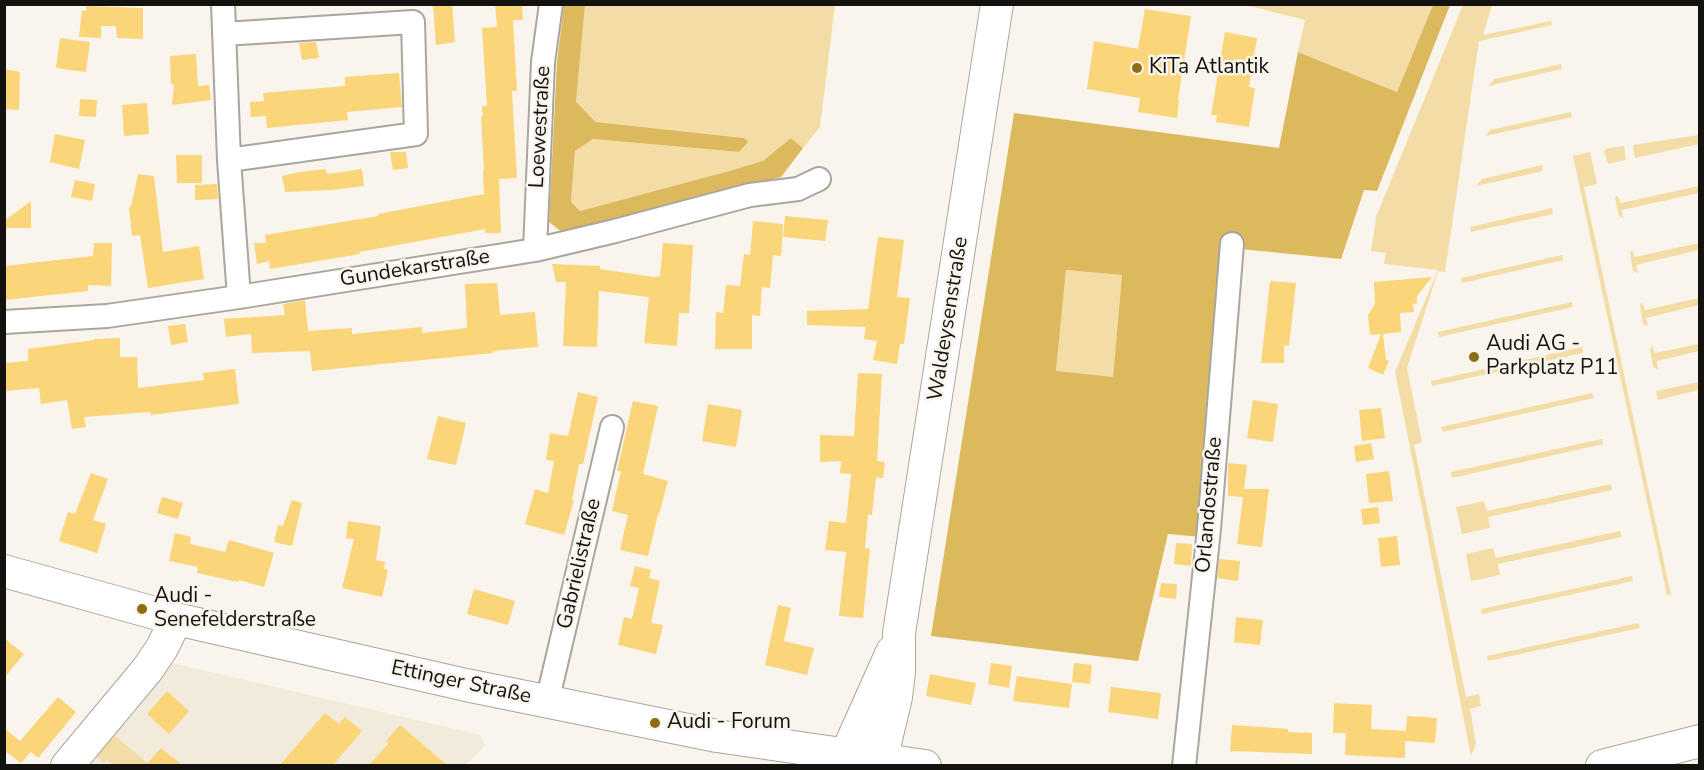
<!DOCTYPE html>
<meta charset="utf-8">
<style>
body{margin:0}
#map{position:relative;width:1704px;height:770px;overflow:hidden;background:#f9f5ec;font-family:"Nunito Sans",sans-serif}
canvas{display:block}
.frame{position:absolute;inset:0;border:6px solid #13120f;pointer-events:none}
</style>
<div id="map">
<canvas width="1704" height="770"></canvas>
<div class="frame"></div>
</div>
<script>
const context = document.querySelector('canvas').getContext('2d');
context.lineJoin = 'round';
function paint(path, color) {
  context.fillStyle = color;
  context.fill(path, 'evenodd');
}
function shape(rows) {
  const path = new Path2D();
  for (const r of rows) {
    path.moveTo(r[0], r[1]);
    for (let i = 2; i < r.length; i += 2) path.lineTo(r[i], r[i + 1]);
  }
  return path;
}
function strokePath(path, color, width, dash) {
  context.strokeStyle = color;
  context.lineWidth = width;
  context.lineCap = dash ? 'butt' : 'round';
  context.setLineDash(dash || []);
  context.stroke(path);
}
function drawText(font, color, halo, rows, align = 'center') {
  context.font = font + ' "Nunito Sans",sans-serif';
  context.lineWidth = 5;
  context.setLineDash([]);
  context.textBaseline = 'middle';
  context.strokeStyle = halo;
  context.fillStyle = color;
  for (const [text, x, y, turn = 0] of rows) {
    context.save();
    context.translate(x, y);
    context.rotate((+turn || 0) * Math.PI / 180);
    context.textAlign = isNaN(turn) ? turn : align;
    if (halo) context.strokeText(text, 0, 0);
    context.fillText(text, 0, 0);
    context.restore();
  }
}
const built = shape([
 [142,656,481,735,485,745,466,765,48,766]
]);
const green = shape([
 [585,5,835,5,820,127,803,148,791,138,764,161,729,171,580,211,571,203,575,151,593,139,739,152,747,142,744,138,597,122,576,103],
 [1246,5,1433,5,1397,92,1298,52,1305,20],
 [1463,5,1492,5,1483,35,1551,21,1552,25,1479,41,1445,272,1438,271,1407,368,1422,442,1414,445,1466,697,1479,694,1481,706,1470,709,1476,744,1471,756,1395,372,1438,270,1384,264,1386,253,1371,251,1376,217],
 [1561,64,1562,69,1488,86,1495,79],
 [1571,112,1572,117,1485,136,1490,130],
 [1699,135,1699,144,1635,158,1633,145],
 [1624,146,1626,160,1608,164,1604,151,1608,148],
 [1590,152,1597,184,1584,187,1671,595,1667,595,1573,156],
 [1542,165,1543,171,1476,186,1482,179],
 [1699,186,1699,193,1622,210,1623,218,1619,216,1615,198,1617,195,1621,203],
 [1552,208,1553,214,1471,232,1470,227],
 [1699,243,1699,250,1636,265,1638,273,1633,271,1630,253,1632,250,1635,257],
 [1562,255,1563,260,1462,283,1461,278],
 [1066,270,1122,275,1113,377,1056,372],
 [1699,298,1699,305,1646,318,1648,326,1643,324,1640,305,1642,302,1645,310],
 [1572,302,1573,307,1439,337,1438,332],
 [1699,344,1699,351,1657,361,1658,369,1653,367,1650,349,1652,346,1655,353],
 [1582,347,1583,353,1432,386,1431,381],
 [1699,382,1699,390,1658,400,1656,391],
 [1592,393,1594,398,1443,432,1441,427],
 [1602,439,1603,444,1452,478,1451,472],
 [1611,484,1612,490,1488,517,1490,528,1462,534,1456,507,1484,501,1487,511],
 [1620,531,1622,537,1498,564,1500,575,1471,581,1466,554,1493,548,1496,558],
 [1632,576,1633,581,1482,614,1481,609],
 [1638,623,1640,628,1488,661,1487,656],
 [114,735,150,765,114,765,107,760,104,763,96,756]
]);
const forest = shape([
 [564,5,585,5,576,102,596,122,744,138,748,142,739,152,593,139,575,151,571,202,580,211,729,171,763,161,791,138,803,148,781,177,562,232,549,222,557,62],
 [1433,5,1450,5,1377,191,1364,190,1341,259,1241,249,1213,538,1168,534,1138,661,931,636,1014,113,1279,148,1298,52,1397,92],
 [1066,270,1122,275,1113,377,1056,371]
]);
const building = shape([
 [433,4,452,4,455,42,436,45],
 [495,4,522,4,523,20,513,20,517,91,512,91,517,178,499,179,501,233,485,233,485,229,359,252,360,254,270,269,269,261,257,264,254,243,266,243,265,235,378,216,378,214,484,194,483,171,484,171,481,116,483,116,482,106,487,106,482,28,497,27],
 [86,6,143,8,143,39,117,38,116,26,101,26,101,38,79,37,82,10,86,11],
 [1145,9,1191,16,1178,100,1179,100,1177,118,1138,112,1140,98,1087,89,1094,41,1138,49],
 [1225,32,1257,38,1249,87,1255,88,1249,127,1216,122,1217,115,1211,115],
 [60,38,90,42,86,72,56,68],
 [316,42,319,58,302,60,299,43],
 [196,54,198,86,209,85,211,100,172,105,174,84,171,84,170,56],
 [4,69,20,72,19,110,4,109],
 [399,73,402,107,347,112,348,120,267,128,266,116,251,117,250,102,264,101,263,93,345,86,345,77],
 [80,99,97,100,96,117,79,116],
 [147,103,149,134,124,136,122,105],
 [55,134,85,140,79,169,50,162],
 [390,152,406,152,408,168,393,170],
 [176,155,202,155,202,183,177,183],
 [326,169,327,174,362,169,364,186,331,190,285,192,282,176,300,172],
 [138,174,154,176,163,252,199,246,204,279,148,288,140,235,132,236,129,207,131,206],
 [75,180,95,184,92,201,71,197],
 [217,184,218,199,195,200,195,185],
 [31,201,31,228,4,228,4,221],
 [785,216,828,220,825,241,783,237],
 [753,221,783,224,781,256,773,255,770,288,762,287,760,316,752,315,752,349,715,349,716,312,723,313,726,285,740,286,744,254,750,255],
 [878,237,904,240,897,297,910,298,904,344,900,344,897,364,873,360,877,341,864,339,866,327,807,325,807,311,868,309],
 [94,243,112,243,111,286,88,285,88,291,4,300,4,266,93,256],
 [663,243,693,245,689,313,679,313,677,346,644,343,649,297,599,291,597,347,563,346,566,282,556,282,552,264,600,266,600,269,654,277,660,276],
 [1432,277,1417,296,1417,303,1413,304,1414,312,1400,313,1401,332,1383,334,1386,360,1389,361,1383,375,1368,368,1381,334,1370,335,1368,315,1375,304,1374,282],
 [1270,281,1296,283,1289,346,1284,345,1284,363,1261,363],
 [497,283,500,315,535,312,538,347,493,351,493,353,312,371,310,351,252,353,251,334,226,337,224,319,285,315,283,304,305,300,308,331,352,328,352,334,422,327,422,333,467,328,465,284],
 [185,324,188,342,171,345,168,326],
 [120,338,120,357,137,357,138,388,204,380,203,373,235,369,239,404,151,415,150,412,84,417,86,427,72,429,67,400,41,404,39,388,4,391,4,363,28,361,28,349,94,340,94,339],
 [858,373,882,374,877,461,885,462,883,478,876,477,872,515,868,515,865,548,870,549,863,618,839,616,846,552,825,550,829,521,846,523,851,474,840,473,841,461,820,462,820,435,854,436],
 [578,392,598,397,583,464,579,464,572,500,574,500,564,535,525,524,535,489,548,493,554,461,546,460,550,433,568,436],
 [1253,400,1278,404,1273,442,1247,438],
 [633,401,658,406,643,474,668,481,659,515,658,514,648,556,620,550,628,515,612,511,621,471,617,471],
 [708,404,742,410,736,447,702,441],
 [1381,408,1385,438,1362,441,1359,410],
 [438,416,466,423,456,465,427,459],
 [1371,443,1374,459,1356,462,1354,446],
 [1228,463,1247,465,1244,489,1269,489,1262,547,1237,544,1243,497,1228,496],
 [1389,471,1393,501,1369,503,1366,474],
 [91,473,108,479,93,520,106,524,97,553,59,541,68,512,75,514],
 [162,497,183,503,178,519,157,513],
 [292,500,302,503,292,546,274,542,278,525,283,526],
 [1378,507,1380,523,1363,525,1361,509],
 [348,521,381,526,376,560,385,562,384,569,388,570,382,597,342,588,354,539,346,538],
 [175,533,191,537,190,544,225,552,229,540,274,553,264,587,239,580,238,582,197,573,198,567,169,561],
 [1397,536,1400,565,1381,567,1378,538],
 [1176,543,1192,544,1191,566,1174,564],
 [1219,559,1240,561,1238,581,1217,578],
 [635,566,651,570,649,578,660,581,651,623,663,625,656,654,618,645,624,617,632,619,639,588,630,586],
 [1161,583,1177,584,1176,599,1159,597],
 [474,589,515,601,508,625,467,614],
 [778,605,791,608,784,641,814,648,807,675,765,665],
 [1236,617,1263,620,1260,645,1234,642],
 [4,638,24,654,4,678],
 [991,663,1012,666,1009,688,988,684],
 [1074,663,1092,665,1090,684,1072,682],
 [930,674,976,683,971,705,926,696],
 [1017,676,1072,684,1069,708,1013,701],
 [1111,687,1161,693,1158,719,1108,712],
 [167,691,189,711,169,734,147,714],
 [58,697,76,712,38,758,31,752,21,763,4,750,4,728,20,741],
 [1334,703,1372,705,1371,729,1406,731,1405,740,1407,716,1437,718,1435,743,1405,741,1405,758,1345,755,1346,733,1333,733],
 [325,713,339,724,345,717,362,731,333,765,280,765],
 [400,725,447,765,369,765,389,743,386,741],
 [1232,725,1288,729,1288,732,1312,733,1312,754,1230,751],
 [161,748,182,765,146,765]
]);
const street = shape([
 [223,4,229,160,239,297],
 [224,34,413,22,416,134,229,160],
 [535,250,543,62,551,4],
 [4,322,107,316,239,297,535,250,615,231,750,195,798,189,819,179],
 [547,702,612,427],
 [1184,766,1209,529,1232,244]
]);
const secondary = shape([
 [4,571,176,619,466,685,717,736,925,766],
 [846,755,892,652],
 [881,760,896,697,899,672,899,633,997,4],
 [67,766,147,670,162,648,176,619],
 [1602,766,1700,741]
]);
const markers = [
 [1137,68,6,"#8c6d0f"],
 [1474,357,6,"#8c6d0f"],
 [142,609,6,"#8c6d0f"],
 [655,723,6,"#8c6d0f"]
];
const poiNames = [
 ["KiTa Atlantik",1149,68],
 ["Audi AG -",1486,345],
 ["Parkplatz P11",1486,369],
 ["Audi -",154,597],
 ["Senefelderstraße",154,621],
 ["Audi - Forum",667,723]
];
const streetNames = [
 ["Loewestraße",541,127,-87],
 ["Gundekarstraße",415,269,-9],
 ["Waldeysenstraße",949,319,-81],
 ["Orlandostraße",1210,505,-85],
 ["Gabrielistraße",580,564,-77],
 ["Ettinger Straße",461,683,12]
];
paint(built, '#f2ebdb');
paint(green, '#f4dca6');
paint(forest, '#ddb95e');
paint(building, '#fad57a');
strokePath(street, '#a9a69e', 26);
strokePath(secondary, '#a9a69e', 34);
strokePath(street, '#fff', 22);
strokePath(secondary, '#fff', 32);
for (const [x, y, r, color] of markers) {
  const dot = new Path2D();
  dot.arc(x, y, r, 0, 2 * Math.PI);
  context.fillStyle = color;
  context.fill(dot);
  strokePath(dot, '#f9f5ec', 2);
}
drawText('21px', '#13120f', '#f9f5ec', poiNames, 'left');
drawText('21px', '#13120f', '#f9f5ec', streetNames);
</script>
